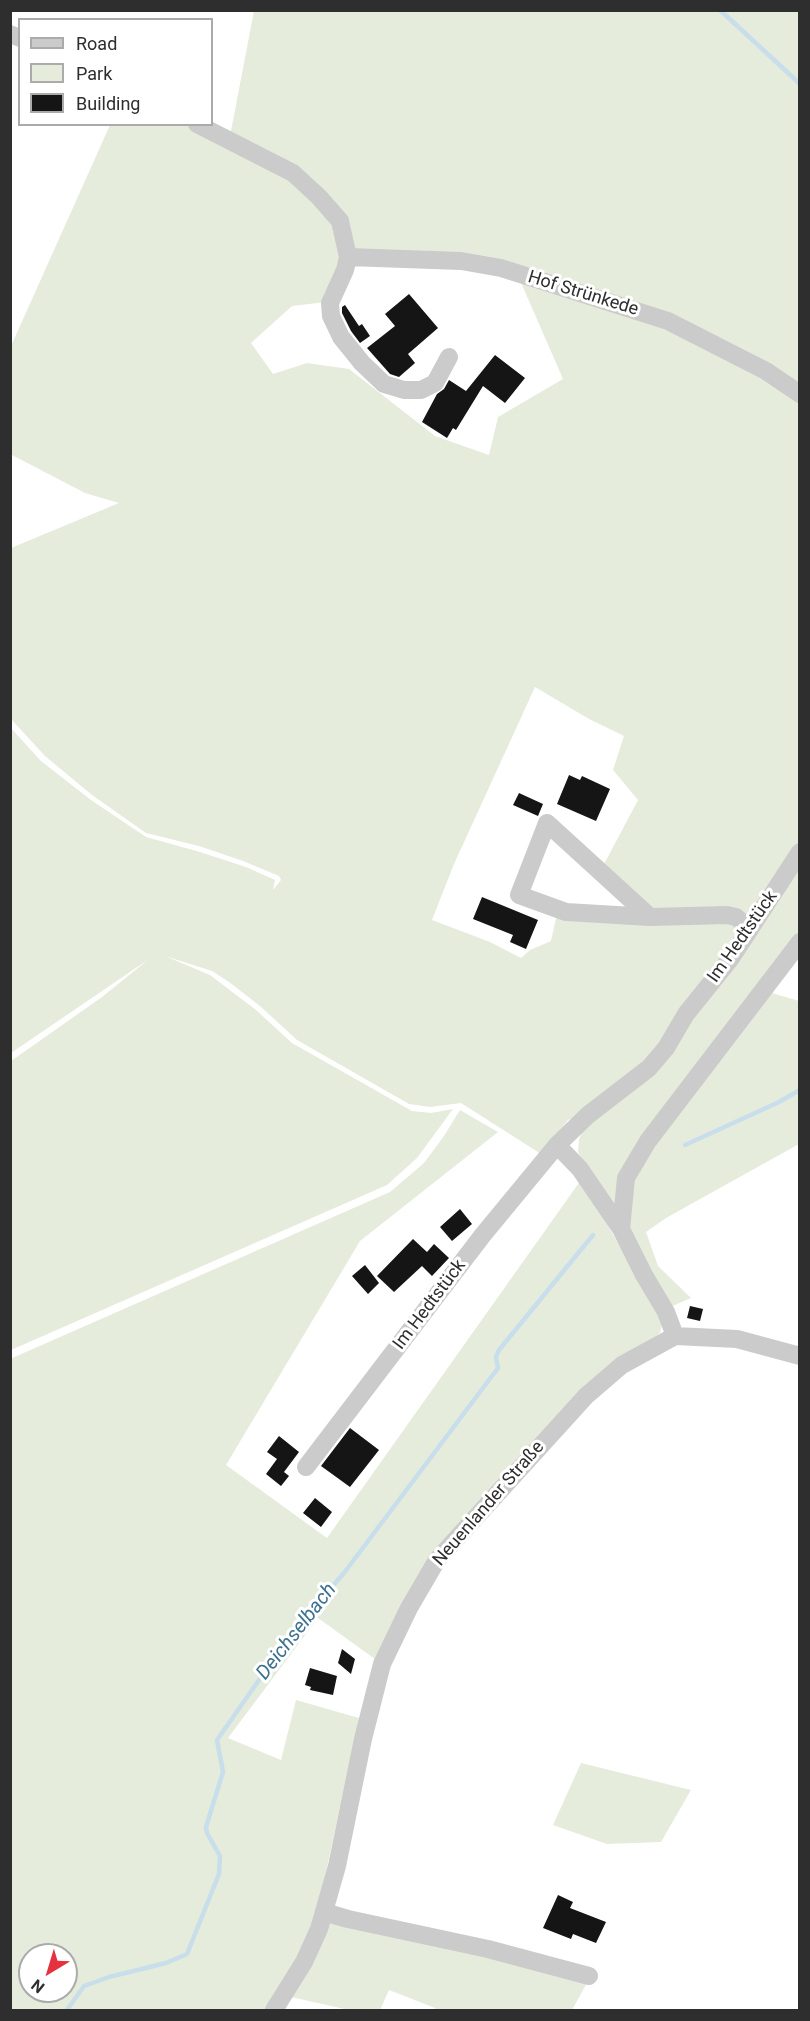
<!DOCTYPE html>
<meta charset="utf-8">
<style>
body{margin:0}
#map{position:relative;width:810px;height:2021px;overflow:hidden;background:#fff;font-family:Roboto,sans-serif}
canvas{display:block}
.frame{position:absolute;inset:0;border:12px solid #2e2e2e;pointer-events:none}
.legend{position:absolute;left:18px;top:18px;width:195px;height:108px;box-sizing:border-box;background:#fff;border:2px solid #ababab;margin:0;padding:8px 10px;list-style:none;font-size:18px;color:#2e2e2e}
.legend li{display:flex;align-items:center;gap:12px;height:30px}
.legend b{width:30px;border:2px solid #ababab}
.north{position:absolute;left:18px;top:1943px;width:60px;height:60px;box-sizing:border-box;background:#fff;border:2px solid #ababab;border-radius:50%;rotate:218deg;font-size:16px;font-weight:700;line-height:24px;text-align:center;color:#2e2e2e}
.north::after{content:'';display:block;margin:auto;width:21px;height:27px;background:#e43241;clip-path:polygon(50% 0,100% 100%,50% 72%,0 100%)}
</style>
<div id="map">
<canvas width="810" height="2021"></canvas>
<div class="frame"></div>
<ul class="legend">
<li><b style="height:8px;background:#cbcbcb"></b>Road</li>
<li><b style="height:16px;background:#e5ecdc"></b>Park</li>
<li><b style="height:16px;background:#151515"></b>Building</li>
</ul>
<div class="north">N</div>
</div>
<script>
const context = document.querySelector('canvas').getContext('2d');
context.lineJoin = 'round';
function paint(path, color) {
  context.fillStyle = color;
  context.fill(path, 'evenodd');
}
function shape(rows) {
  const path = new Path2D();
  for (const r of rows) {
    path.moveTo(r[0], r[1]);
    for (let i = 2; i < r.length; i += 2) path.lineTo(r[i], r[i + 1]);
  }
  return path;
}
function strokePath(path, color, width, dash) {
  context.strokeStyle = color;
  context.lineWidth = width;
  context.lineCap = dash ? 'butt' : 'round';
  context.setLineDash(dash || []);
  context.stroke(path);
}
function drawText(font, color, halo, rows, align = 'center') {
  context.font = font + ' Roboto,sans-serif';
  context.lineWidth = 6;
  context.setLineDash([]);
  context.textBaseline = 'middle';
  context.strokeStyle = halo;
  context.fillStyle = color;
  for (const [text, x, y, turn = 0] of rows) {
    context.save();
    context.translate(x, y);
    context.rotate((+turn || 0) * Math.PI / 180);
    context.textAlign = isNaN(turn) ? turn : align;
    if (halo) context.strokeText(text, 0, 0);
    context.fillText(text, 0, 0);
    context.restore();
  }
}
const green = shape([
 [254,11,799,11,799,388,776,371,540,279,352,253,344,221,230,136],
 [110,125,189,125,285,171,336,221,339,256,338,268,326,302,292,306,251,343,273,374,307,363,349,369,435,436,489,455,498,417,563,379,519,278,666,325,800,400,799,956,772,993,799,1001,799,1144,666,1218,646,1232,658,1266,691,1298,668,1308,603,1200,578,1152,579,1139,588,1121,654,1069,746,921,654,910,603,866,638,800,613,770,624,736,589,719,535,687,454,864,432,920,490,942,521,958,530,950,551,941,557,914,731,922,737,930,732,942,664,1044,582,1115,568,1120,541,1154,461,1103,430,1107,409,1104,297,1040,260,1006,229,982,212,971,165,956,210,975,256,1010,292,1043,412,1111,431,1113,453,1109,417,1158,387,1185,11,1350,11,1061,102,997,149,959,11,1053,10,727,41,761,91,800,146,837,200,852,246,867,275,880,273,890,281,880,279,876,243,861,199,846,146,833,92,795,45,756,11,719,11,548,119,503,85,493,10,454,11,346],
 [460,1110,498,1132,360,1241,226,1465,327,1538,581,1180,663,1320,660,1333,469,1514,379,1662,318,1618,228,1738,281,1760,296,1700,359,1718,317,1914,298,1959,266,2010,11,2010,10,1359,390,1192,424,1163,444,1136],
 [30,1955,66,1955,66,1991,30,1991],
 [581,1763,691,1790,661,1842,607,1844,553,1825],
 [330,1919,588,1981,572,2010,435,2010,435,2008,389,1990,380,2010,349,2010,291,1997]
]);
const stream = shape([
 [720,10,800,84],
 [685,1145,777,1103,800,1090],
 [67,2010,84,1986,109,1977,166,1963,187,1954,219,1874,220,1856,207,1833,206,1827,223,1772,217,1740,294,1630,344,1573,498,1368,496,1357,499,1350,593,1235]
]);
const building = shape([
 [409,294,438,328,408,354,415,363,399,377,390,374,367,348,395,326,385,314],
 [345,305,359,326,362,324,370,336,360,343,351,331,342,313,342,307],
 [495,355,525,378,505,403,483,386,456,430,453,428,447,438,422,422,437,394,444,389,449,380,466,391],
 [569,775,580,780,582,776,610,789,596,821,557,804],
 [519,793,543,804,538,816,513,805],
 [482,897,538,920,526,949,510,942,513,935,473,919],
 [460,1209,472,1224,452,1241,440,1227],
 [413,1239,427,1252,434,1244,449,1258,432,1276,422,1266,394,1292,377,1276],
 [365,1265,379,1283,368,1294,352,1276],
 [690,1306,703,1309,700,1321,687,1318],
 [350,1428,379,1450,350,1487,321,1466],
 [279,1436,299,1452,284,1472,289,1476,281,1486,266,1474,277,1459,267,1452],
 [315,1498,332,1512,321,1527,303,1513],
 [342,1649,355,1659,351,1674,338,1663],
 [310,1668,337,1676,333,1695,310,1690,311,1687,305,1685],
 [558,1895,573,1902,570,1908,606,1922,596,1943,573,1934,571,1939,543,1928]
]);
const minor = shape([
 [10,34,20,38],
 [197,124,293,173,319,197,340,221,348,257,345,270,330,303,331,316,341,337,362,363,384,384,404,390,421,390,435,383,449,357],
 [348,257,461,261,501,268,668,321,766,371,800,394],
 [650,917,547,823,519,895,566,912,650,917,727,915,736,917,749,928],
 [557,1145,588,1115,649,1068,666,1048,686,1014,731,958,800,852],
 [621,1229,626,1178,648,1141,800,942],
 [306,1467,482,1236,557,1145,580,1169,621,1229,644,1275,666,1312,675,1336],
 [324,1912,348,1919,488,1949,589,1976],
 [274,2010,304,1962,319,1929,337,1866,363,1739,382,1664,409,1608,437,1560,586,1396,622,1365,675,1336,737,1339,800,1356]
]);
const streetNames = [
 ["Hof Strünkede",583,294,17],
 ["Im Hedtstück",743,937,-55],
 ["Im Hedtstück",430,1305,-53],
 ["Neuenlander Straße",489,1504,-49]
];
const waterNames = [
 ["Deichselbach",297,1632,-52]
];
paint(green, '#e5ecdc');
strokePath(stream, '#c8deeb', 4.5);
paint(building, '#151515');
strokePath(minor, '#cbcbcb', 18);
drawText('18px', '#2e2e2e', '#fff', streetNames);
drawText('italic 20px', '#3d7190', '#fff', waterNames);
</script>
